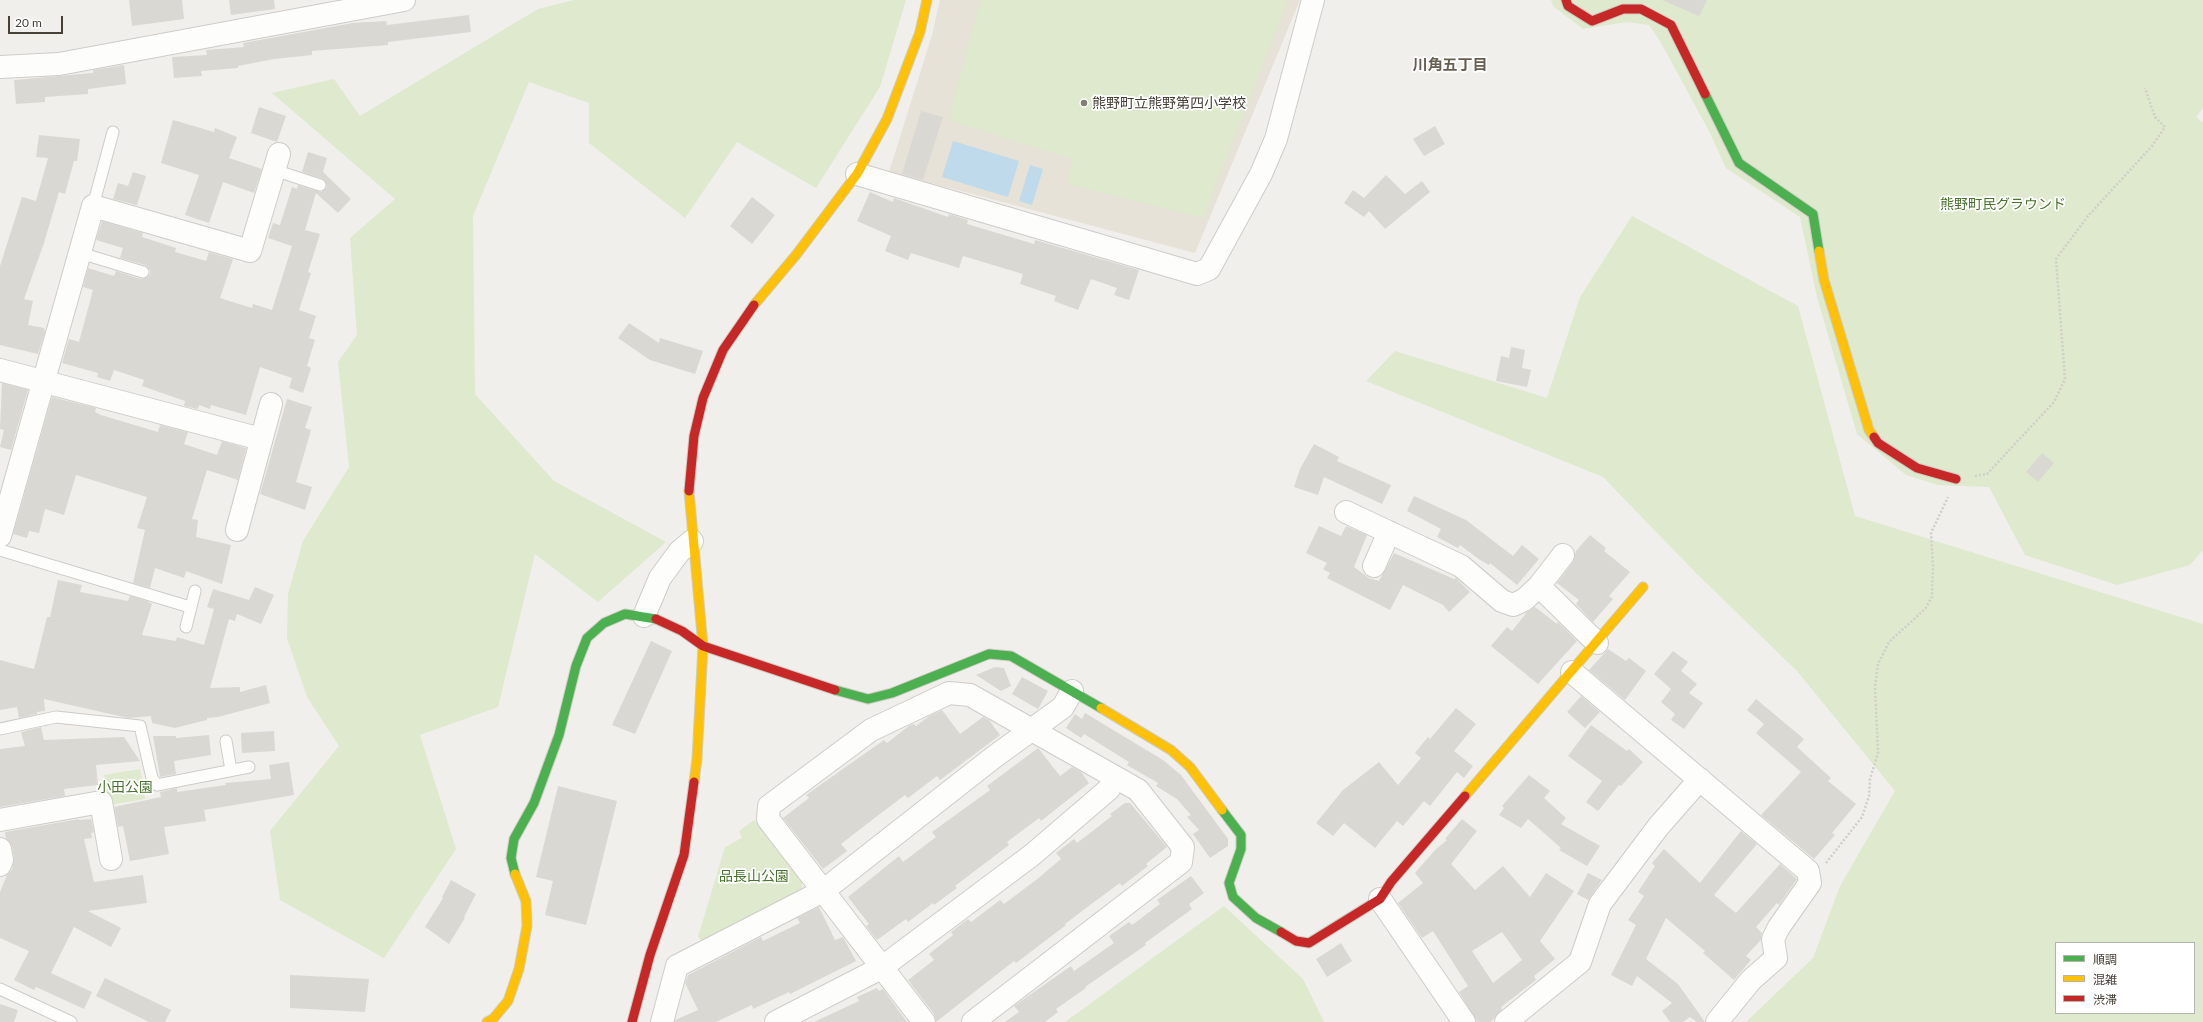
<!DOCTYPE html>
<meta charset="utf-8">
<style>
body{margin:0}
#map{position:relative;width:2203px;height:1022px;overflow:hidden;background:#f0efeb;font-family:Lato,"Noto Sans JP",sans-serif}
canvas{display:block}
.legend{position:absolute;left:2055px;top:942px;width:140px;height:72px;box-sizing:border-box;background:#fff;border:1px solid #b5b3af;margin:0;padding:5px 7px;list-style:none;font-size:12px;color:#464037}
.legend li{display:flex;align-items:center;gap:8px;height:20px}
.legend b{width:20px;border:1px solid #b5b3af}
.scale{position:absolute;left:8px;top:16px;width:55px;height:18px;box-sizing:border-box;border:2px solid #464037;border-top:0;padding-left:5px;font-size:12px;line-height:14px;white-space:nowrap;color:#464037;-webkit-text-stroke:3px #fff;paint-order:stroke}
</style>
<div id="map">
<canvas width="2203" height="1022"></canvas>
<ul class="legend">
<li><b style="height:5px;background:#4caf50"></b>順調</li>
<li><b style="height:5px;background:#ffc107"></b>混雑</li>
<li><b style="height:5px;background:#c62828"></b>渋滞</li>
</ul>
<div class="scale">20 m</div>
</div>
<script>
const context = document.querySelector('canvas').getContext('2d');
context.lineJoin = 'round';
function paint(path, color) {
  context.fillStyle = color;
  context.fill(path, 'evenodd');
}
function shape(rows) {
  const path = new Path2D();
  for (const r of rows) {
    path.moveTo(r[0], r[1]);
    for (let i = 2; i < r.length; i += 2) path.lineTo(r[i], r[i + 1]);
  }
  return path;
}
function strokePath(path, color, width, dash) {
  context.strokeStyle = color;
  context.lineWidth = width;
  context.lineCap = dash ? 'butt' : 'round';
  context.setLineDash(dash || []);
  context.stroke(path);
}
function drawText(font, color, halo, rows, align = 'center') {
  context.font = font + ' Lato,"Noto Sans JP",sans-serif';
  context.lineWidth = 3.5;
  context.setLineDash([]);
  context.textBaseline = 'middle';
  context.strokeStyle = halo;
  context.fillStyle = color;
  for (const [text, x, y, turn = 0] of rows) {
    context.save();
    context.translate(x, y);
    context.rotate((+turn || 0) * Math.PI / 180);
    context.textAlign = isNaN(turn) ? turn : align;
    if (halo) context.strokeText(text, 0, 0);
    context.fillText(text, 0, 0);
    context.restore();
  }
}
const education = shape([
 [940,0,1300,0,1195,253,889,172,932,35]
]);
const green = shape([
 [574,0,906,0,880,87,816,188,737,142,685,218,589,143,589,103,529,82,473,216,475,394,554,481,666,542,598,602,535,554,498,707,420,735,456,849,384,958,280,900,270,831,339,746,307,697,287,638,288,594,303,541,349,467,338,362,357,335,350,238,395,199,272,93,334,79,360,116,538,9],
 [980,0,1288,0,1203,218,1068,184,1072,159,949,120],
 [1551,0,2203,0,2203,108,2196,117,2203,123,2203,550,2190,565,2117,585,2025,555,1989,487,1938,485,1906,475,1857,434,1817,297,1800,217,1726,168,1709,131,1660,41,1649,25,1627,22,1583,29,1553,6],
 [1632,216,1798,306,1855,516,2203,624,2203,1022,1746,1022,1813,958,1840,886,1895,791,1797,671,1696,573,1603,477,1366,381,1395,351,1547,398,1580,297],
 [2056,943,2194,943,2194,1013,2056,1013],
 [140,769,145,799,109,805,104,775],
 [754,820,803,879,801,892,703,941,698,937,725,847,742,838,739,831],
 [1224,906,1303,979,1324,1022,1065,1022]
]);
const water = shape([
 [953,141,1019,161,1008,197,942,177],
 [1030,165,1043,169,1032,205,1019,201]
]);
const building = shape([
 [129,0,182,0,184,19,132,26],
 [229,0,274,0,275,9,231,15],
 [1662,0,1707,0,1699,16],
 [469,15,471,32,388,42,388,45,312,51,312,55,274,59,238,66,238,68,201,71,202,76,174,78,172,57,207,55,206,50,244,47,243,43,353,23,386,21,387,25],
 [124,65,126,84,88,89,88,94,45,97,45,102,16,104,14,80,93,73,93,70],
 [259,107,286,116,277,142,251,133],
 [921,111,943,117,923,180,902,174],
 [173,120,214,132,215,128,237,137,229,158,262,169,254,193,223,182,209,223,185,215,199,175,161,163],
 [1435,126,1445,144,1424,156,1413,139],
 [39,135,80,139,77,161,74,161,65,194,59,192,44,243,24,299,33,301,28,325,44,328,45,332,38,354,0,345,0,266,22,197,36,201,48,158,36,157],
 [308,152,327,158,323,172,351,199,338,213,316,193,305,230,320,234,308,272,311,273,299,310,316,316,309,338,315,340,307,366,311,368,303,393,289,388,292,378,260,367,246,415,211,405,210,409,199,405,198,409,184,406,185,401,142,386,144,380,114,370,110,381,97,377,98,373,62,363,69,339,79,342,93,290,83,287,88,268,114,276,116,271,141,279,147,277,150,274,150,270,145,265,120,258,123,248,96,240,102,221,143,233,142,237,176,248,175,252,206,261,209,252,233,259,220,298,252,308,253,304,272,310,292,246,268,238,273,223,280,225,292,187,297,189,298,185,321,192,327,187,325,181,323,179,302,172],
 [133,172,146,176,137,205,113,199,118,183,128,186],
 [1386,175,1405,194,1422,181,1430,192,1385,229,1369,211,1364,217,1344,203,1353,190,1364,198],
 [870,192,893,202,894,198,948,217,949,214,968,220,967,224,1034,244,1035,240,1139,270,1129,300,1114,295,1117,288,1091,279,1078,310,1054,301,1056,296,1020,284,1023,274,963,256,959,268,911,253,908,260,885,251,891,236,857,221],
 [752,197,775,215,752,244,730,226],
 [629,323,659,343,660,338,703,351,695,374,650,360,618,338],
 [1511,347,1525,350,1522,368,1531,370,1527,387,1496,381,1501,356,1509,358],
 [2,383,28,390,11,450,0,447,4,430,0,429],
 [52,397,96,408,95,412,101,415,158,432,160,425,188,432,184,444,217,455,222,441,246,448,238,480,207,470,192,519,198,520,196,537,231,545,222,584,186,571,184,578,155,568,150,588,133,583,145,530,137,528,147,497,76,475,64,515,45,509,39,533,29,531,27,538,13,534],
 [287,399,312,407,305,428,311,430,296,482,312,487,305,510,260,494],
 [1314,444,1339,457,1337,461,1391,485,1382,504,1324,477,1318,495,1294,487,1300,469],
 [2042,453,2054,463,2038,482,2026,472],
 [1414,496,1466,520,1513,556,1522,545,1539,559,1517,585,1490,563,1489,565,1480,560,1460,545,1458,548,1437,537,1441,529,1407,511],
 [1319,526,1341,536,1346,526,1367,535,1354,567,1369,578,1379,581,1394,553,1454,579,1456,578,1470,592,1449,612,1443,605,1403,585,1390,610,1327,578,1330,573,1323,569,1327,563,1306,553],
 [1590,535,1606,548,1604,551,1630,572,1609,596,1613,599,1593,622,1576,604,1579,600,1557,583,1573,562,1576,551],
 [58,580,82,585,80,592,128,601,130,596,147,601,152,604,142,635,176,641,177,637,204,645,214,609,207,607,213,589,249,600,255,587,274,595,261,624,237,614,235,621,229,619,210,688,240,687,240,692,266,685,270,703,218,717,207,718,207,720,175,728,152,723,151,716,128,718,44,699,45,711,37,712,37,714,19,718,17,707,0,710,0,660,34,669,47,617,50,617],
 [1535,607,1557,624,1558,622,1577,641,1538,684,1491,646,1507,627,1512,631,1527,612],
 [651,641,672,651,635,734,612,725],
 [1608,649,1626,661,1629,658,1646,671,1625,700,1589,670],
 [1673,651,1688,662,1681,671,1697,684,1689,693,1703,703,1684,729,1671,720,1675,714,1661,702,1671,689,1654,674],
 [995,667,1004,668,1011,686,1001,691,976,675],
 [1022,677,1048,691,1038,709,1012,694],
 [1581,696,1600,712,1585,728,1567,712],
 [1756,699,1804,739,1797,747,1831,778,1828,781,1856,804,1832,833,1835,835,1814,859,1761,815,1801,772,1756,733,1764,724,1747,710],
 [1456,708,1476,724,1454,751,1473,766,1464,778,1457,772,1430,806,1424,801,1403,826,1397,821,1375,848,1344,823,1333,836,1316,823,1343,790,1379,762,1398,785,1421,758,1415,753,1428,737,1430,739],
 [942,710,960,734,983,717,989,720,1000,735,940,780,937,776,908,798,905,795,872,820,841,844,847,851,823,869,783,818,809,798,806,795,884,740,887,743,910,725,914,724,916,726,929,716],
 [1085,713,1163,760,1181,775,1228,839,1228,846,1210,858,1193,834,1199,830,1187,817,1191,815,1177,799,1156,786,1158,783,1127,765,1129,762,1084,734,1081,738,1066,728,1075,714,1082,719],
 [1591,725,1627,751,1629,749,1643,762,1621,786,1619,785,1598,811,1586,802,1602,781,1568,756],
 [41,727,44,740,124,737,140,761,96,765,98,785,64,789,65,796,0,807,0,749,25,746,21,732],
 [274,731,275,751,242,753,241,733],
 [209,735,211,755,174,761,176,774,160,777,153,736,176,736,176,738],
 [1038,748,1060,776,1072,767,1081,772,1089,783,1041,821,1039,818,1007,842,1009,845,955,886,957,888,934,905,933,903,908,922,906,919,877,940,866,926,869,924,848,897,899,856,903,862,936,837,932,832,990,790,987,786],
 [289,762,294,795,204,810,206,821,164,827,169,854,130,861,123,826,118,827,114,807,161,797,160,792,177,788,177,792,226,785,225,783,271,779,269,765],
 [1529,775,1550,791,1544,798,1566,818,1561,824,1600,846,1587,866,1559,850,1561,848,1528,819,1521,828,1499,815,1504,808,1502,806],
 [558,786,617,801,586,925,545,915,553,881,536,877],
 [1125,803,1130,803,1167,847,1146,864,1148,866,1122,886,1120,883,1094,902,1065,924,1066,925,1016,963,1014,961,936,1022,934,1014,908,980,934,960,929,954,953,935,951,932,968,919,971,922,1000,900,1004,904,1036,880,1061,859,1056,853,1074,839,1077,843,1112,816,1110,814],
 [79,819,79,820,91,819,94,832,91,833,92,838,84,839,94,882,143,875,147,903,88,911,121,928,111,947,74,927,51,973,92,992,84,1009,36,987,34,990,14,980,29,951,0,938,0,892,7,875,12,870,14,858,12,846,6,839,5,832],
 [1462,819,1477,831,1451,864,1475,890,1503,866,1530,897,1546,873,1574,891,1540,941,1555,959,1534,976,1536,980,1501,1007,1502,1009,1491,1022,1477,1022,1459,992,1468,986,1433,931,1422,938,1398,903,1423,883,1415,873,1435,850,1447,840,1445,839],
 [1502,932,1522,960,1493,983,1472,951],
 [1741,831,1757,844,1714,895,1736,913,1780,864,1797,879,1779,905,1777,903,1756,927,1762,933,1761,940,1746,956,1751,960,1734,980,1703,953,1705,951,1666,918,1646,959,1678,984,1705,1022,1697,1022,1690,1017,1683,1022,1670,1022,1662,1011,1672,1003,1637,976,1632,986,1611,975,1636,925,1628,920,1644,896,1638,892,1655,866,1652,863,1664,849,1700,883],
 [1588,873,1602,880,1588,900,1577,894],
 [1191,876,1204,893,1189,904,1192,909,1145,943,1146,945,1085,987,1086,988,1056,1009,1058,1012,1045,1022,1005,1022,1019,1012,1014,1006,1071,966,1074,971,1114,943,1109,936,1129,922,1132,925,1160,904,1157,900],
 [451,880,476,894,464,917,465,918,449,944,425,927,443,898,442,897],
 [819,907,835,940,843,937,856,961,790,994,789,992,753,1009,752,1005,716,1022,675,1022,675,1020,698,1010,685,983,688,975,761,937,763,941,800,923,797,918],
 [1341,943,1352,961,1327,977,1316,959],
 [290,975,369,979,365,1012,290,1008],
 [105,978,171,1010,165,1022,149,1022,96,996],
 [877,988,879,991,883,989,907,1022,814,1022,859,1001,857,997],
 [0,1004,18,1010,14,1022,0,1022]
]);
const path = shape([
 [1975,476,1987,474,2054,402,2065,379,2056,259,2088,216,2152,146,2165,127,2155,117,2145,88],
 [1826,863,1862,817,1869,796,1870,779,1878,753,1875,687,1878,664,1889,642,1925,609,1932,597,1933,566,1931,533,1948,497]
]);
const lane = shape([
 [274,170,320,185],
 [93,206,113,132],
 [80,253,143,272],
 [0,550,190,607],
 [186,627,195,591],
 [0,729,56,717,140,726,152,778,157,785,249,767],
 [226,741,231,770],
 [0,989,71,1022]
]);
const street = shape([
 [0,67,59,64,404,0],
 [857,174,1197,274,1209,269,1261,174,1276,139,1313,0],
 [0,370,261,439],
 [1346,512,1461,566,1502,601,1513,605,1524,600,1539,586,1597,643],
 [237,530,271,404],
 [0,536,93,206,250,251,279,154],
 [1374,566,1389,532],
 [1539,586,1563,555],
 [644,616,660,578,679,552,692,541],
 [1572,672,1808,871,1810,883,1779,927,1773,939,1776,958,1751,980,1717,1022],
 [0,820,101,802,111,859],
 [0,849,2,860,0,865],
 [1380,899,1464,1022],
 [662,1022,677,966,823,891,994,757,1063,707,1072,691],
 [776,1022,881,968,1032,855,1109,789,1114,777],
 [924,1022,768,819,769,806,871,730,949,693,970,695,1138,790,1183,847,1181,862,973,1022],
 [1506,1022,1580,962,1600,904,1658,827,1700,779]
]);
const fast = shape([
 [1705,94,1739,163,1813,214,1819,251],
 [835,690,868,699,892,693,989,654,1011,656,1101,708],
 [1222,810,1241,835,1241,849,1229,883,1233,897,1256,918,1281,932],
 [515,874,511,858,514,839,534,803,559,735,576,666,587,638,604,623,625,614,656,619]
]);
const slow = shape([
 [1819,251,1824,280,1869,430,1874,437],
 [754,305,796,255,857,174,887,119,920,32,927,0],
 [689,491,703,646,697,759,694,782],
 [1101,708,1171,750,1190,767,1222,810],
 [1465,796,1643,587],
 [487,1022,493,1019,508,1001,519,969,527,926,526,901,515,874]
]);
const jam = shape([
 [1566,0,1568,6,1592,21,1623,9,1641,9,1671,25,1705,94],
 [1874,437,1878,443,1917,468,1956,479],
 [689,491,694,436,703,398,723,350,754,305],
 [656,619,682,631,703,646,835,690],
 [1281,932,1296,941,1309,943,1380,899,1391,882,1465,796],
 [632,1022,650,955,684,855,694,782]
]);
const markers = [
 [1084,103,4,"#827d76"]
];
const poiNames = [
 ["熊野町立熊野第四小学校",1092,103]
];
const parkNames = [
 ["熊野町民グラウンド",2003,204],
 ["小田公園",125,787],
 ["品長山公園",754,876]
];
const neighbourhoodNames = [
 ["川角五丁目",1450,65]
];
paint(education, '#e6e2d7');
paint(green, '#dee9cd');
paint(water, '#bedaeb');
paint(building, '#dad8d3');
strokePath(lane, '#ceccc8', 13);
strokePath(street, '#ceccc8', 24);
strokePath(fast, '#cecbc2', 11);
strokePath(slow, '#cecbc2', 11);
strokePath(jam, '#cecbc2', 11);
strokePath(path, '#d1cecb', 2.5, [2, 2]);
strokePath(lane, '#fdfdfc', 11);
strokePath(street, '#fdfdfc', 22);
strokePath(fast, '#4caf50', 9);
strokePath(slow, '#ffc107', 9);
strokePath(jam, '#c62828', 9);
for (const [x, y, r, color] of markers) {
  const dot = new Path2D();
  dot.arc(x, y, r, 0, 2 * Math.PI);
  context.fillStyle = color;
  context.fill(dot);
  strokePath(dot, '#fff', 1.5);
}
drawText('14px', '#464037', '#fff', poiNames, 'left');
drawText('14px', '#4a742e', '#fff', parkNames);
drawText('bold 15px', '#685e4f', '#fff', neighbourhoodNames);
</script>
